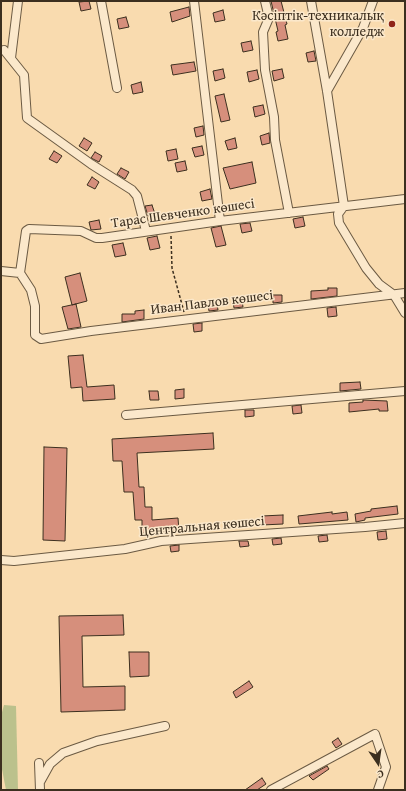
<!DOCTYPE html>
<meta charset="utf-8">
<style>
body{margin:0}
#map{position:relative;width:406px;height:791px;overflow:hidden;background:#f9dbaf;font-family:"Gentium Book Plus",serif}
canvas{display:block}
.frame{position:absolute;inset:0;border:2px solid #3c2f1f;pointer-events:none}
.north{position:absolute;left:358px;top:743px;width:40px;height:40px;-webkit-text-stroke:3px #fbe8cb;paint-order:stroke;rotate:167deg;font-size:11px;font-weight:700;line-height:16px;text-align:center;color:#3c2f1f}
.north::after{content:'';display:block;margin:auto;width:14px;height:18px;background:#3c2f1f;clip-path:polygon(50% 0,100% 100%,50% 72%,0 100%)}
</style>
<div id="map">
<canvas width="406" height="791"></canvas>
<div class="frame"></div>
<div class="north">С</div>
</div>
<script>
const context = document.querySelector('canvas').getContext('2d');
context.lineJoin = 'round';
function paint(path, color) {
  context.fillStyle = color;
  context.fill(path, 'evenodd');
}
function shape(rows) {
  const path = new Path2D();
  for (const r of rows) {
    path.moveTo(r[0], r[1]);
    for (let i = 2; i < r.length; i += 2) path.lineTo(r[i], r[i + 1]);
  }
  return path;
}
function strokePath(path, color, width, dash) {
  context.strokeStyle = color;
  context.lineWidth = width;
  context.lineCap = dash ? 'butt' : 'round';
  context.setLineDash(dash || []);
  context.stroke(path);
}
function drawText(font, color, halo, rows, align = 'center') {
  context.font = font + ' "Gentium Book Plus",serif';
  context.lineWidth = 3;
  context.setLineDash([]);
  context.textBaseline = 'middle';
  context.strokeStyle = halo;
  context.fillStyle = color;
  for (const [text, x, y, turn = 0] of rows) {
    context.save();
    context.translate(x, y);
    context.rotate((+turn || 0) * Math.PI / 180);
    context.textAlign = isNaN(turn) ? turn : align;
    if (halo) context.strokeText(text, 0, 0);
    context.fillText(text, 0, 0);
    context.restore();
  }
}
const green = shape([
 [4,705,16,706,18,790,6,790,1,764,1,716]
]);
const building = shape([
 [89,1,91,9,81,11,79,2,89,1],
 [271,1,281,1,287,24,285,25,288,39,278,41,276,32,278,31,271,1],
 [189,7,190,16,172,22,170,12,189,7],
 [223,10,225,20,215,22,213,13,223,10],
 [126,17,129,27,119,29,117,19,126,17],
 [251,41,253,50,243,52,241,43,251,41],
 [314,51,316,61,308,62,306,53,314,51],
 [194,62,196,71,173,75,171,65,194,62],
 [223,69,225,78,215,81,213,71,223,69],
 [282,69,284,78,274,81,272,71,282,69],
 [257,70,259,79,249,82,247,72,257,70],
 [141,82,143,92,133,94,131,85,141,82],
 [224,94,230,120,221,122,215,96,224,94],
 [263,105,265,114,255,117,253,107,263,105],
 [203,126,204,135,196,137,194,128,203,126],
 [269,133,270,143,262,145,260,136,269,133],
 [84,138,92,143,87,151,79,146,84,138],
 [235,138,237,148,228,150,225,141,235,138],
 [202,146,204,155,195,157,192,148,202,146],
 [176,149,178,159,168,161,166,151,176,149],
 [54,151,62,156,57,163,49,159,54,151],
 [95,152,102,156,99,162,91,158,95,152],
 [185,161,187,170,177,172,175,163,185,161],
 [252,162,256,183,230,189,223,168,252,162],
 [121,168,129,172,125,179,117,174,121,168],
 [92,177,99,182,95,189,87,185,92,177],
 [210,189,212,199,202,201,200,192,210,189],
 [152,205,155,214,148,216,145,206,152,205],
 [303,217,305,226,295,228,293,219,303,217],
 [99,220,101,229,91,230,89,222,99,220],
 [250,223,252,231,242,233,240,224,250,223],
 [221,226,226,245,216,247,211,228,221,226],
 [157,236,160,248,150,250,147,238,157,236],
 [123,243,126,255,115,257,112,245,123,243],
 [80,273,87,301,72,305,65,277,80,273],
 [328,288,337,288,337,296,311,299,311,291,328,290,328,288],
 [273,295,282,295,282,302,273,303,273,295],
 [242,300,243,307,234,308,233,301,242,300],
 [76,304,81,327,68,329,62,307,76,304],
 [217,304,218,310,209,311,208,305,217,304],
 [336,307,337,316,328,317,327,308,336,307],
 [144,310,144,319,122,322,122,314,135,314,135,311,144,310],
 [202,323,202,331,194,332,193,324,202,323],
 [83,355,87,387,114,385,115,399,83,401,82,387,71,388,68,356,83,355],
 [360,382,361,389,340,391,340,383,360,382],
 [184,389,184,398,175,399,175,390,184,389],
 [149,391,158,391,159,400,150,400,149,391],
 [363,400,387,401,388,411,379,411,379,409,349,412,349,403,363,402,363,400],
 [301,405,302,413,293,414,292,406,301,405],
 [245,410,254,410,254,416,245,417,245,410],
 [213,433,214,449,137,453,139,487,144,487,145,507,152,507,152,520,178,518,179,531,142,533,142,520,135,520,133,492,124,492,122,461,113,461,112,439,213,433],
 [44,447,67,448,65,541,43,540,44,447],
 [397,506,398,514,365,518,365,520,356,522,355,514,371,511,371,509,397,506],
 [332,512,332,514,347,512,348,520,299,524,298,516,332,512],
 [283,515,283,524,262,525,262,516,283,515],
 [386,531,387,539,378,540,377,532,386,531],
 [327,535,328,541,319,542,318,536,327,535],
 [281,538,282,544,273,545,272,539,281,538],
 [239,541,248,541,249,546,240,547,239,541],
 [179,545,179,551,171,552,170,546,179,545],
 [123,615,124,635,82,636,83,687,125,686,125,710,61,712,59,616,123,615],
 [129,652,149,652,149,676,130,677,129,652],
 [249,681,253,687,236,698,233,692,249,681],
 [338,738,342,744,336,748,332,742,338,738],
 [327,766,329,769,313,780,309,776,327,766],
 [262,778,266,784,257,790,245,790,262,778]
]);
const path = shape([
 [171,236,172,268,184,312]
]);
const minor = shape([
 [101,1,117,88],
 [194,1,220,221],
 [265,1,269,18,263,32,265,70,274,117,275,140,289,213],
 [311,1,327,91,344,206,338,214,339,223,366,268,379,284,394,295,405,313],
 [4,50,24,75,27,118,91,164,132,190,137,196,146,231],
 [11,58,18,1],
 [327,91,363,28,373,1],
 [1,271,20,273,26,231,29,229,81,231,96,238,102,238,220,221,405,199],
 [20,273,31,290,35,306,35,335,41,339,91,331,405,293],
 [126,415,405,391],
 [1,560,14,561,125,549,161,541,365,527,405,523],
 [39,763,40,790],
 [40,782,50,764,63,753,97,741,165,726],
 [271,790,375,734,386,767,378,790]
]);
const markers = [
 [392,24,4,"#8f2418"]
];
const poiNames = [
 ["Кәсіптік-техникалық",384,16],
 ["колледж",384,32]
];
const streetNames = [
 ["Тарас Шевченко көшесі",183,214,-8],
 ["Иван Павлов көшесі",212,303,-7],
 ["Центральная көшесі",202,527,-5]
];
paint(green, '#bbc18c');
paint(building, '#d68f7c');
strokePath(building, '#3c2f1f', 1);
strokePath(minor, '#6b5a43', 10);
strokePath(path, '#3c2f1f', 1.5, [3, 2]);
strokePath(minor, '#fbe8cb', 8);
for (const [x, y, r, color] of markers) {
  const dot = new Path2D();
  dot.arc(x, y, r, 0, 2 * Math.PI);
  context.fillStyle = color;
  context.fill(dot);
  strokePath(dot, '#fbe8cb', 1.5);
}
drawText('14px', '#3c2f1f', '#fbe8cb', poiNames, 'right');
drawText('14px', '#3c2f1f', '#fbe8cb', streetNames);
</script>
